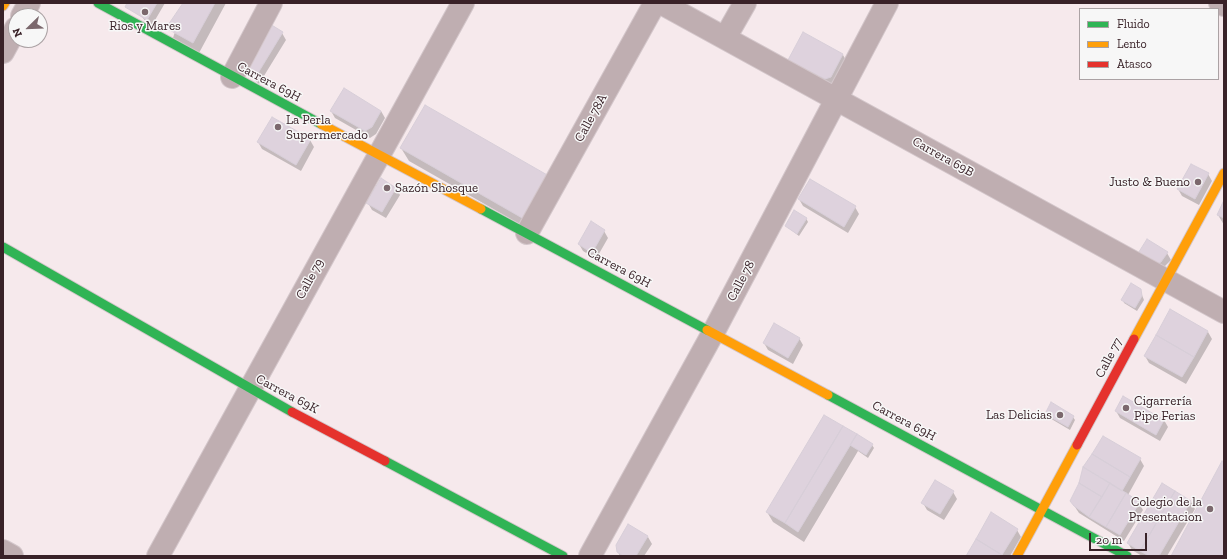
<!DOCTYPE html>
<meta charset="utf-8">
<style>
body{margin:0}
#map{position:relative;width:1227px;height:559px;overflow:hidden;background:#f6e9ec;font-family:"Zilla Slab",serif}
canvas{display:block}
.frame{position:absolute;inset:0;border:4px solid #392228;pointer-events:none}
.legend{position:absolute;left:1079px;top:8px;width:140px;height:72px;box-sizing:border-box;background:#f7f7f7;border:1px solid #aba2a4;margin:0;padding:5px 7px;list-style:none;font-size:12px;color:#392228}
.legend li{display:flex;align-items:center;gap:8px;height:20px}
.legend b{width:20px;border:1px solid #aba2a4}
.north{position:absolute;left:8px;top:8px;width:40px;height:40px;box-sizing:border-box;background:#f7f7f7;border:1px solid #aba2a4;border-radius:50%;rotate:247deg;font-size:11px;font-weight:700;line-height:16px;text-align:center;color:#392228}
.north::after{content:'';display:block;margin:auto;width:14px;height:18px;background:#7b686d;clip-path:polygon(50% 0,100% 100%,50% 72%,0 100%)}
.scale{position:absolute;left:1089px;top:533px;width:58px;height:18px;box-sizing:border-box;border:2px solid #392228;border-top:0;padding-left:5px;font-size:12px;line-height:14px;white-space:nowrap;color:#392228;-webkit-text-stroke:3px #f7f7f7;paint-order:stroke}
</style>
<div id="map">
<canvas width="1227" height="559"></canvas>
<div class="frame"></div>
<ul class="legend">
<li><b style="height:5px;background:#30b455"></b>Fluido</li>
<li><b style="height:5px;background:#ff9f0a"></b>Lento</li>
<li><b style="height:5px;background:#e5322d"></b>Atasco</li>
</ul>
<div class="north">N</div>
<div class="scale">20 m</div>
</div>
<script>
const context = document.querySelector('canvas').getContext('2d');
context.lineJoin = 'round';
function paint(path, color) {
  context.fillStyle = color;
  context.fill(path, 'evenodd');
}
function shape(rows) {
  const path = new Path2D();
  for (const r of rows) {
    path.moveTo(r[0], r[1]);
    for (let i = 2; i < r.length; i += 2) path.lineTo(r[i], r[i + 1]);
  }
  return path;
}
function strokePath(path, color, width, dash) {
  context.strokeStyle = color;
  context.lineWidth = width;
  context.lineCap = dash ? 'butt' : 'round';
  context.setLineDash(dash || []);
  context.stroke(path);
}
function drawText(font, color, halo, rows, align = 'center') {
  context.font = font + ' "Zilla Slab",serif';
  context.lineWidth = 3;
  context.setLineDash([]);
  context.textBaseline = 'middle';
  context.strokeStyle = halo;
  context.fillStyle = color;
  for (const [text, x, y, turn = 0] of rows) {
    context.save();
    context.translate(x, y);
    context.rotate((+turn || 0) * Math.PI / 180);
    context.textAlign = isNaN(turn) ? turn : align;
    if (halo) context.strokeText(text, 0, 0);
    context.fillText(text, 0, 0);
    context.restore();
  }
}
const shadow = shape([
 [129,3,165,3,151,27],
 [184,3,226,3,199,53,173,38],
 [270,25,282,33,286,40,259,84,243,69],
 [803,34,843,55,847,62,835,84,829,85,793,66,789,59],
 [331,111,381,111,385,118,376,134,370,138,335,118],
 [310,140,314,147,301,171,262,149,258,142],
 [401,148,548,176,532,231,409,161],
 [1208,174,1212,181,1199,205,1182,196,1178,189],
 [396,188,400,195,386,218,372,210,368,203],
 [799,199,855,207,859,214,848,233,803,206],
 [1224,202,1224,225,1218,215],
 [806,218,808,222,799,236,786,226],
 [604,231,608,238,596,259,583,251,579,244],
 [1147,240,1167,253,1171,260,1159,272],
 [1140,290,1144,300,1137,311,1124,303,1123,300],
 [1208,332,1212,339,1186,384,1149,363,1145,356],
 [799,338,803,345,793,364,768,350,764,343],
 [1116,411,1164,420,1168,427,1160,441,1120,418],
 [1046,414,1073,417,1075,420,1070,430,1048,417],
 [825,416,872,445,874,448,868,458,858,451,804,542,773,522,767,512],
 [1140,459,1144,466,1128,495,1139,503,1143,510,1124,541,1079,513,1071,501],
 [1163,485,1191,502,1195,509,1167,556,1142,556,1132,550,1128,543],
 [953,492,957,499,944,520,927,510,923,503],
 [1017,530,1021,537,1010,556,966,556],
 [648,537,652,544,644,556,620,556,618,552]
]);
const building = shape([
 [127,3,157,3,147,20,125,7,127,3],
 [183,3,215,3,193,43,166,28,183,3],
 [270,24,283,32,255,78,242,69,270,24],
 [803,32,843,54,831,77,825,79,788,60,803,32],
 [344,88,381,111,372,127,365,131,330,111,344,88],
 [425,105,549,176,524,219,400,148,425,105],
 [272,117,311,139,296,165,257,142,272,117],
 [1191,164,1209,173,1195,199,1177,189,1191,164],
 [381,178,396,188,382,212,366,203,381,178],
 [810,179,856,206,844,227,798,199,810,179],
 [1224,200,1224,218,1217,215,1224,200],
 [794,210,807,218,797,234,785,226,794,210],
 [591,221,605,230,592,253,578,244,591,221],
 [1147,239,1168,252,1161,262,1154,265,1137,255,1147,239],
 [1131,283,1141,289,1142,296,1135,308,1121,300,1131,283],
 [1170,309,1208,331,1194,357,1156,335,1170,309],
 [774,323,800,338,788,358,763,343,774,323],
 [1156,335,1194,357,1182,377,1144,356,1156,335],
 [1123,396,1164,420,1156,435,1115,411,1123,396],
 [1051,402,1074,416,1068,427,1045,414,1051,402],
 [824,415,843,426,785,523,766,512,824,415],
 [843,426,857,434,798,532,785,523,843,426],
 [857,434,873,444,866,455,850,445,857,434],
 [1103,436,1141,458,1130,477,1092,454,1103,436],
 [1092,454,1130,477,1122,491,1083,467,1092,454],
 [1222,461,1224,462,1224,556,1171,556,1222,461],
 [1083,467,1110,483,1102,497,1079,483,1083,467],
 [935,480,954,491,940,514,921,503,935,480],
 [1079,483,1102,497,1089,517,1074,506,1070,501,1079,483],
 [1110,483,1126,493,1106,527,1089,517,1110,483],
 [1162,483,1175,491,1140,551,1127,543,1162,483],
 [1175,491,1191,501,1159,556,1149,556,1140,551,1175,491],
 [1126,493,1140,502,1120,535,1106,527,1126,493],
 [991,512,1018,529,1002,555,976,539,991,512],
 [628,524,648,536,636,556,623,556,617,552,616,545,628,524],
 [976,539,1002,555,1001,556,966,556,976,539]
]);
const street = shape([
 [661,3,1224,312],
 [1220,3,1224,5],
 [22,16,29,3],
 [725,38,745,3],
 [3,52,16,28],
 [232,77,271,3],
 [527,233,655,3],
 [3,551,12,556],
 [158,556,463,3],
 [590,556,713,333,887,3]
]);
const fast = shape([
 [98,3,321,124],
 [481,209,707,330],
 [3,247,292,412],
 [828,395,1127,556],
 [385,461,563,556]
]);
const slow = shape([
 [3,6,5,3],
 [321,124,481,209],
 [707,330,828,395],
 [1134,339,1224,173],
 [1017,556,1077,445]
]);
const jam = shape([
 [292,412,385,461],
 [1077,445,1134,339]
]);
const markers = [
 [145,12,4,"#7b686d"],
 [278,127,4,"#7b686d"],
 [1198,182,4,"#7b686d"],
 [387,188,4,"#7b686d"],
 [1126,408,4,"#7b686d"],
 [1060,415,4,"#7b686d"],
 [1210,509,4,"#7b686d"]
];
const poiNames = [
 ["Rios y Mares",145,26,"center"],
 ["La Perla",286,120],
 ["Supermercado",286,135],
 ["Justo & Bueno",1190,182,"right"],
 ["Sazón Shosque",395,188],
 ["Cigarrería",1134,401],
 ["Pipe Ferias",1134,416],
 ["Las Delicias",1052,415,"right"],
 ["Colegio de la",1202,502,"right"],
 ["Presentacion",1202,517,"right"]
];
const streetNames = [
 ["Carrera 69H",269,82,28],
 ["Calle 78A",591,118,-61],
 ["Carrera 69B",943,157,29],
 ["Carrera 69H",619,268,28],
 ["Calle 79",310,279,-61],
 ["Calle 78",741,281,-62],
 ["Calle 77",1109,358,-62],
 ["Carrera 69K",287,394,28],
 ["Carrera 69H",904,421,28]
];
paint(shadow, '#0003');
paint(building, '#ded2dd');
strokePath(building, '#d7ced8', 1);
strokePath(street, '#d3c6ca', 24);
strokePath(fast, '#d3c6ca', 11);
strokePath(slow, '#d3c6ca', 11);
strokePath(jam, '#d3c6ca', 11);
strokePath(street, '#bfaeb1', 22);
strokePath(fast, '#30b455', 9);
strokePath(slow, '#ff9f0a', 9);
strokePath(jam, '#e5322d', 9);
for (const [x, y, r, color] of markers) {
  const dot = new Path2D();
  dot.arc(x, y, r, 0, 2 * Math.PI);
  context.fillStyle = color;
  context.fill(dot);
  strokePath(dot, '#f7f7f7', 1.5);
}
drawText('13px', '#392228', '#f7f7f7', poiNames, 'left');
drawText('13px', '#392228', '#f7f7f7', streetNames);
</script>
